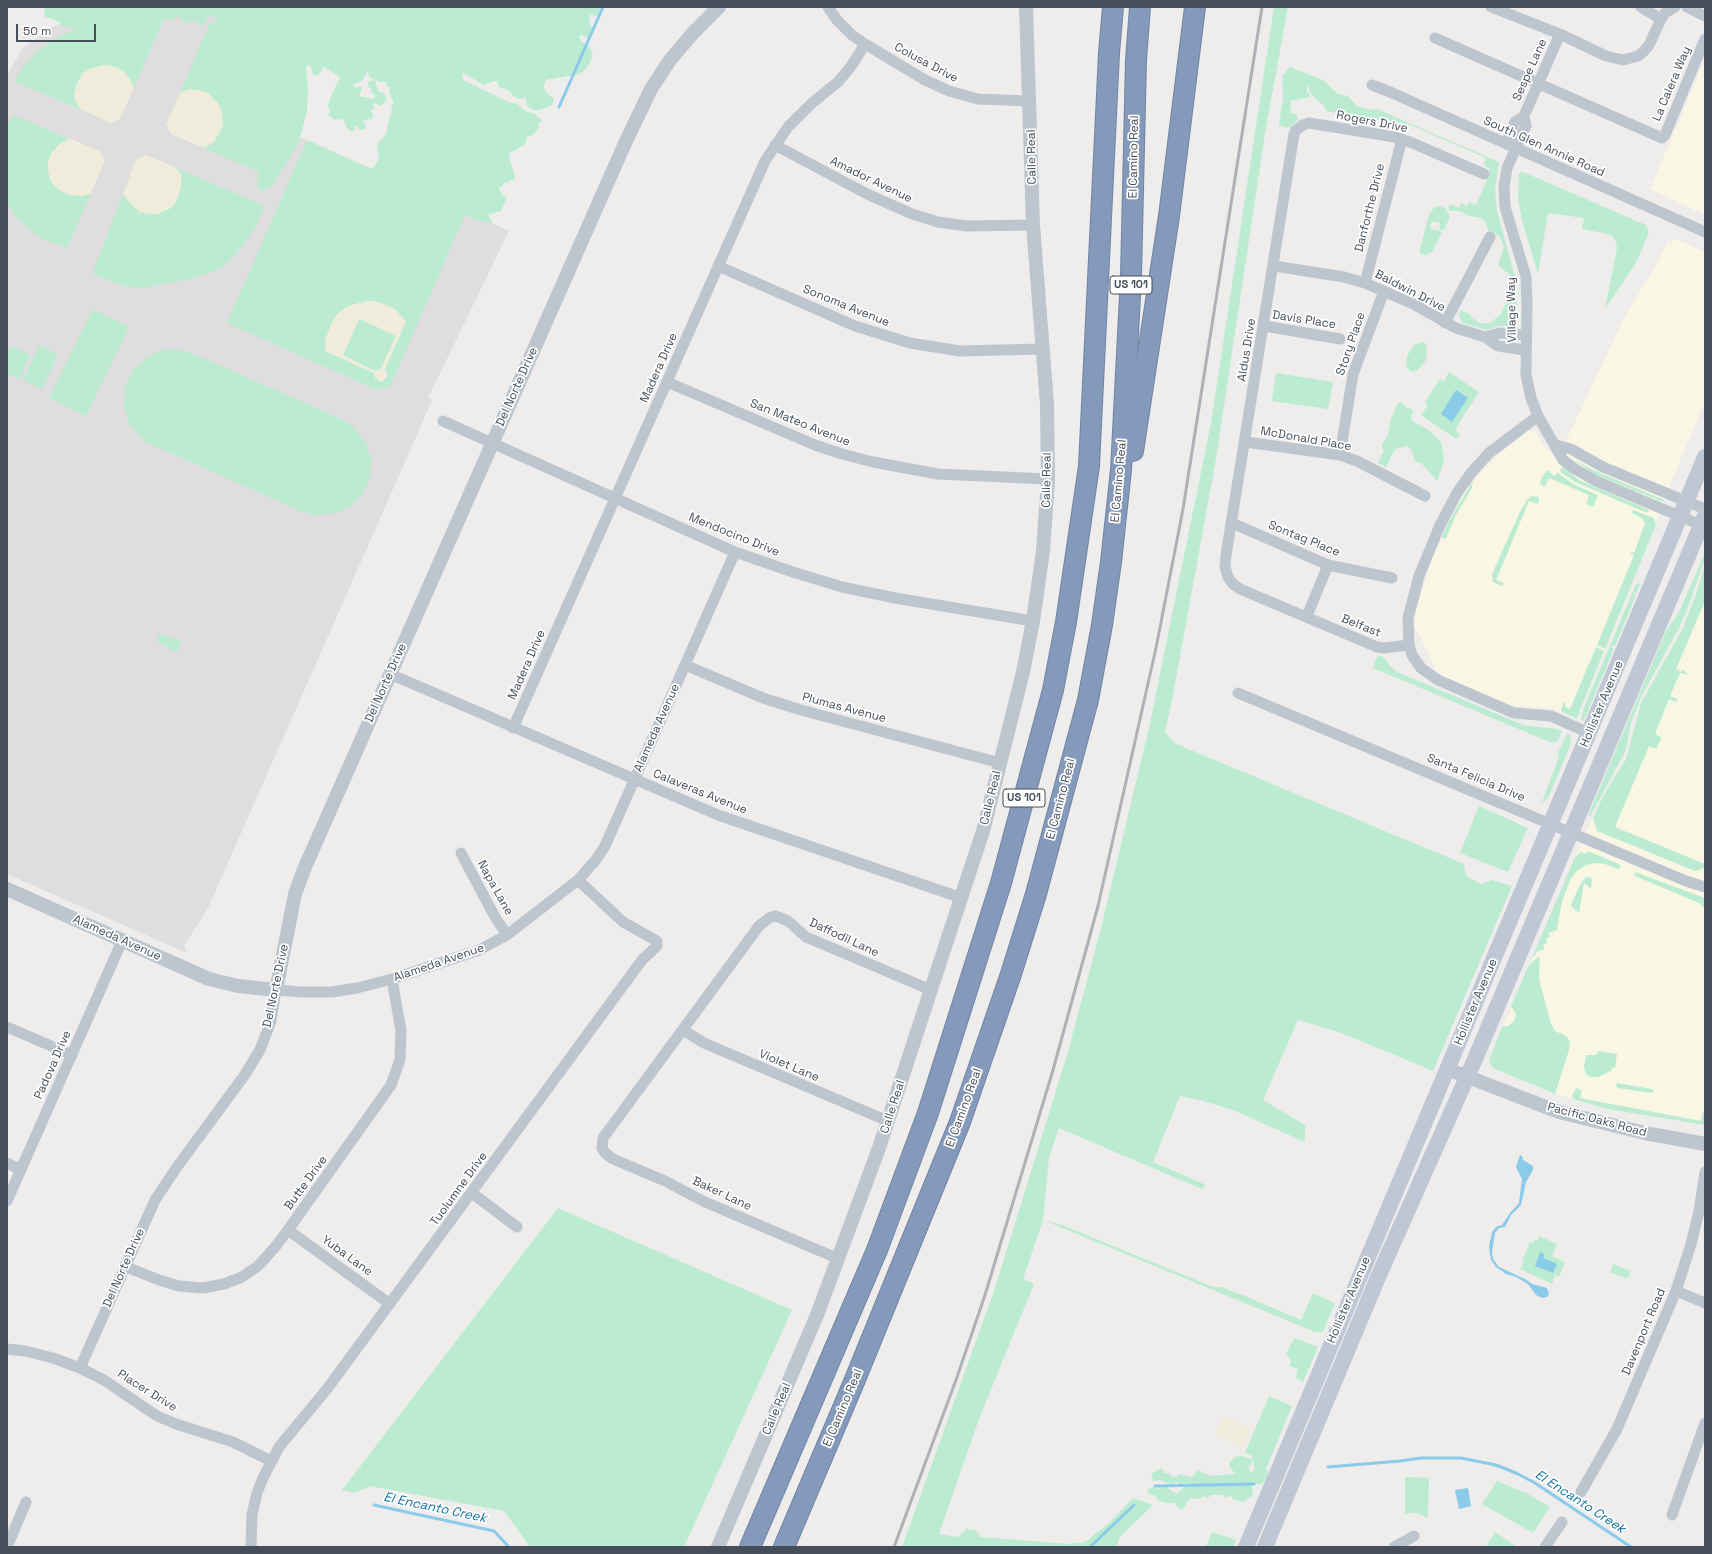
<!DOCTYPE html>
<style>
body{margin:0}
#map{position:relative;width:1712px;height:1554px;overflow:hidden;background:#efecec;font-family:"Space Grotesk",sans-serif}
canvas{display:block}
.frame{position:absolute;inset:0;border:8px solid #454e59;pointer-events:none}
.scale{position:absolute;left:16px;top:24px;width:80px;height:18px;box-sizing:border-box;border:2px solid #454e59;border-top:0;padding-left:5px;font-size:12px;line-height:14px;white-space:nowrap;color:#454e59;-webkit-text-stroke:3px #fff;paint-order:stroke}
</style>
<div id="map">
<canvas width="1712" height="1554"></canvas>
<div class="frame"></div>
<div class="scale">50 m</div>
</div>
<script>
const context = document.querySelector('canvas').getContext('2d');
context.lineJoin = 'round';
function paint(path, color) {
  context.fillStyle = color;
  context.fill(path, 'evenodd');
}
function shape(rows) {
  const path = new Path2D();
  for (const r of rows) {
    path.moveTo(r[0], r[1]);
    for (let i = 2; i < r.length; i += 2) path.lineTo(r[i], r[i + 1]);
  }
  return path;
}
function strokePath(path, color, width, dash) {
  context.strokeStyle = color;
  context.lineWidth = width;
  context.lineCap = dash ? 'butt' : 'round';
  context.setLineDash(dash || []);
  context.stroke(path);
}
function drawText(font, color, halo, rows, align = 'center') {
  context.font = font + ' "Space Grotesk",sans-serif';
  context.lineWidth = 3.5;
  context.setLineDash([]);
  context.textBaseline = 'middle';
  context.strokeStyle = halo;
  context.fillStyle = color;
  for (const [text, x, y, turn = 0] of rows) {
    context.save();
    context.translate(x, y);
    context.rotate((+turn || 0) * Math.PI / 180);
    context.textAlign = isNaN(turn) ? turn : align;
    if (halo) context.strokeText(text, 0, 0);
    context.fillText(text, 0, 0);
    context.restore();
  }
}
const commercial = shape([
 [1705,60,1705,215,1650,189],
 [1678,240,1705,252,1705,401,1672,480,1656,525,1580,710,1577,719,1551,708,1513,706,1440,675,1437,672,1414,624,1416,612,1430,564,1450,519,1467,489,1478,475,1499,454,1529,430,1536,432,1544,446,1557,460,1626,314,1655,268,1668,242],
 [1705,565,1705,1125,1607,1109,1555,1094,1495,1069,1492,1067,1489,1061,1575,857,1603,796,1626,759,1641,703,1682,630,1689,613]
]);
const education = shape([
 [107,7,212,15,281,62,298,136,509,231,428,398,432,400,420,428,208,908,184,946,187,953,7,874,7,74,23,48,49,29,91,10]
]);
const green = shape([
 [45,7,595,7,601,9,602,13,598,17,592,14,589,16,590,21,589,24,593,28,593,34,591,37,587,38,582,35,579,36,580,40,590,48,593,55,587,68,580,74,546,80,544,86,545,91,554,99,552,105,540,110,534,110,527,106,526,98,524,98,519,99,515,97,507,90,498,87,498,83,495,81,483,85,464,73,462,74,463,80,511,103,516,103,527,112,533,113,542,120,538,125,539,128,533,135,526,137,527,141,524,145,510,153,509,157,515,177,514,180,510,180,508,183,504,182,503,185,499,188,502,195,506,197,506,200,501,211,489,214,489,217,493,222,493,223,478,221,465,215,390,387,377,390,227,323,307,140,372,169,379,159,377,144,386,134,389,118,392,112,391,108,394,103,389,93,390,88,386,85,386,82,379,82,369,77,368,71,362,81,353,84,354,87,361,87,362,89,359,96,374,99,375,95,371,92,371,88,368,87,368,82,374,80,376,83,376,85,379,92,384,93,387,100,380,106,375,103,373,105,375,108,374,110,370,110,373,113,373,117,372,119,363,120,366,127,363,130,360,130,356,125,354,131,352,132,347,128,343,119,334,120,328,115,330,111,328,106,331,96,340,77,323,66,322,71,316,76,313,75,311,67,308,65,306,68,308,86,307,111,299,142,272,187,259,191,257,183,259,172,171,134,166,125,210,22,215,24,218,19,208,16,203,26,192,20,188,23,185,23,178,16,174,20,169,19,168,21,164,19,120,119,111,123,14,81,23,67,39,50,53,40,78,27,63,27,59,22,44,16],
 [1274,7,1288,7,1265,134,1216,459,1173,695,1165,732,1174,743,1464,864,1466,876,1481,884,1492,880,1512,886,1433,1071,1339,1032,1298,1020,1263,1100,1305,1125,1305,1142,1233,1110,1203,1101,1180,1096,1153,1162,1206,1185,1202,1189,1059,1128,1049,1158,1043,1220,1062,1225,1213,1287,1221,1287,1245,1296,1301,1320,1313,1293,1335,1303,1323,1332,1315,1332,1043,1220,1023,1279,1034,1284,979,1419,939,1534,958,1537,966,1529,975,1530,981,1537,1069,1544,1085,1542,1108,1524,1133,1498,1153,1505,1120,1537,1116,1547,902,1547,995,1288,1067,1055,1099,936,1149,728,1211,423],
 [1290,67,1323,80,1338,94,1348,96,1357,106,1369,110,1377,109,1499,162,1495,190,1497,210,1514,273,1517,294,1517,316,1514,322,1508,326,1498,326,1487,330,1463,323,1459,316,1460,310,1470,314,1472,318,1480,323,1490,323,1500,315,1506,303,1510,289,1510,275,1498,265,1504,246,1499,236,1488,230,1485,221,1481,218,1469,216,1460,211,1450,211,1448,208,1450,204,1459,208,1461,203,1467,206,1469,202,1476,205,1487,180,1486,179,1490,169,1484,165,1486,158,1411,125,1326,111,1324,107,1324,105,1320,103,1309,91,1309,87,1307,86,1307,91,1311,97,1290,101,1292,114,1297,114,1298,120,1290,128,1280,126,1279,124,1283,98,1282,76],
 [13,115,101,152,105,161,67,248,41,238,31,231,15,216,7,203,7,127],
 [146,155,265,206,253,231,246,241,236,254,224,266,216,270,190,279,142,288,124,286,92,274,136,160],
 [1523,172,1646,225,1649,232,1642,250,1634,266,1605,309,1617,248,1616,242,1612,236,1603,233,1582,229,1584,218,1548,213,1538,274,1522,220,1518,199,1519,173],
 [1438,206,1445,208,1449,215,1449,219,1443,231,1439,229,1440,224,1438,222,1432,222,1430,226,1431,229,1438,230,1442,233,1432,252,1425,255,1419,253,1429,214,1434,208],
 [93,309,129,327,86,416,49,398],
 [1421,342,1425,343,1427,348,1426,360,1418,370,1411,372,1406,366,1407,356,1414,345],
 [39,345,58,354,42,389,23,380],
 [11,346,30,355,20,379,7,373,7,355],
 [162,350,181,350,194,354,341,419,352,425,366,443,371,459,370,477,363,493,352,505,336,513,313,515,300,511,146,442,129,424,124,406,125,387,132,371,146,358],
 [1449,372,1479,392,1456,428,1457,430,1456,432,1460,434,1456,439,1421,415,1428,405,1425,402,1440,379,1444,381],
 [1276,373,1333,382,1328,409,1272,401],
 [1401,402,1406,407,1413,410,1411,418,1413,422,1429,430,1441,442,1444,457,1443,464,1437,481,1422,464,1415,461,1411,450,1407,446,1395,449,1386,467,1378,463,1384,450,1382,449,1382,444,1388,435,1391,418,1398,403],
 [1573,459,1591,469,1664,500,1663,502,1594,474],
 [1563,467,1579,480,1649,510,1647,513,1575,482,1559,471],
 [1547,470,1554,476,1558,473,1573,484,1598,495,1593,507,1586,504,1589,495,1549,478,1545,486,1543,486,1540,483,1541,479],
 [1473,481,1472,488,1457,513,1446,538,1443,539,1442,536,1450,519],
 [1531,496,1539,497,1539,501,1538,504,1529,501,1496,580,1504,583,1502,586,1493,582,1492,574,1520,512,1527,500],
 [1633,510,1654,518,1656,525,1605,649,1597,645,1634,555,1631,554,1631,552,1634,553,1645,523,1643,519,1632,513],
 [1705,553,1705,559,1688,607,1679,628,1641,697,1631,723,1626,750,1590,817,1588,816,1666,631,1679,612],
 [1705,565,1705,601,1676,669,1681,672,1682,670,1684,670,1688,675,1680,673,1670,696,1677,699,1677,701,1676,702,1669,699,1655,734,1661,737,1661,739,1656,749,1649,746,1615,827,1705,864,1705,867,1702,869,1695,871,1597,831,1593,818,1603,796,1626,759,1641,703,1682,630,1695,597],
 [1640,583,1637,593,1635,592,1634,594,1636,595,1615,646,1613,645,1611,648,1614,649,1584,720,1581,721,1583,710,1636,584],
 [159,634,182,640,178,648,177,653,157,641],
 [1596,647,1604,651,1580,710,1577,719,1562,712,1561,709,1564,702,1566,703,1565,707,1570,709],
 [1378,655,1385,658,1390,666,1397,672,1523,725,1557,729,1562,731,1558,741,1552,743,1373,668],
 [1567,734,1571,735,1570,746,1549,796,1545,801,1542,802,1559,757,1557,755],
 [1479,806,1528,828,1508,872,1460,853],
 [1588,851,1619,864,1621,867,1618,869,1605,864,1594,863,1584,866,1576,872,1571,878,1562,901,1557,930,1548,933,1550,937,1546,939,1547,943,1543,945,1545,949,1538,951,1531,960,1575,857,1581,852,1586,854],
 [1635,872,1705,898,1705,908,1699,903,1635,876],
 [1589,877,1592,878,1591,889,1584,883,1579,913,1572,907,1571,904,1581,883,1585,878],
 [1539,956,1540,960,1539,979,1551,1024,1555,1031,1566,1036,1570,1041,1569,1050,1555,1094,1495,1069,1492,1067,1489,1061,1502,1027,1508,1026,1514,1021,1516,1014,1511,1006,1529,965],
 [1599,1051,1617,1054,1615,1068,1612,1068,1611,1071,1598,1077,1590,1077,1586,1074,1584,1067,1586,1055,1596,1055],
 [1617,1083,1652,1089,1654,1091,1651,1093,1618,1088,1616,1086],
 [1576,1088,1582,1090,1580,1098,1701,1121,1703,1112,1705,1111,1705,1125,1607,1109,1573,1099,1572,1096],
 [558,1208,792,1310,684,1547,530,1547,504,1511,370,1486,355,1493,342,1490],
 [1539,1236,1557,1244,1552,1256,1565,1262,1559,1277,1555,1275,1552,1284,1520,1269,1524,1262,1522,1261,1530,1242,1533,1244,1534,1240,1537,1241],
 [1613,1264,1631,1271,1627,1279,1610,1272],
 [1294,1338,1318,1347,1303,1382,1296,1377,1298,1369,1289,1366,1291,1361,1289,1357,1286,1355],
 [1269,1396,1292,1406,1266,1469,1268,1471,1267,1478,1261,1484,1251,1484,1253,1489,1252,1496,1243,1502,1233,1499,1231,1495,1227,1498,1222,1495,1211,1495,1208,1498,1203,1496,1200,1499,1190,1498,1190,1500,1187,1501,1186,1506,1181,1510,1177,1507,1175,1503,1165,1503,1157,1500,1156,1496,1149,1494,1147,1491,1149,1489,1154,1487,1157,1489,1166,1486,1173,1492,1178,1493,1186,1485,1185,1482,1181,1485,1177,1482,1172,1485,1161,1480,1153,1481,1151,1474,1161,1468,1165,1473,1169,1473,1171,1476,1175,1477,1182,1473,1184,1477,1185,1475,1193,1477,1196,1472,1200,1470,1202,1473,1212,1476,1232,1474,1235,1473,1230,1468,1229,1463,1235,1457,1241,1456,1252,1459,1252,1462,1250,1466,1248,1467,1251,1473,1255,1469,1252,1456,1245,1453],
 [1405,1477,1429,1478,1428,1518,1417,1513,1410,1513,1405,1515],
 [1497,1481,1526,1493,1550,1507,1533,1533,1482,1504],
 [1212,1532,1236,1540,1233,1547,1206,1547],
 [1495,1532,1517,1547,1486,1547]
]);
const sand = shape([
 [105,65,116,67,124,72,130,79,134,88,120,119,111,123,80,109,75,101,74,95,77,83,82,74,91,68],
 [189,89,202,91,208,93,217,102,221,109,223,123,221,130,214,142,204,148,171,134,166,125,180,93],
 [69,138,101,152,105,161,91,193,83,196,70,195,59,190,51,182,48,171,48,161,52,152,60,144],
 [146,155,172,166,178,170,181,175,181,188,176,202,171,208,158,214,152,214,140,212,131,204,123,194,136,160],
 [366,301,375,301,391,307,397,311,406,322,385,369,387,373,387,377,381,382,375,378,374,373,325,351,325,340,333,319,340,312,348,306],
 [359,320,362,320,394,335,395,338,381,368,375,371,343,355],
 [1223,1416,1251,1429,1243,1447,1215,1434]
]);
const water = shape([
 [1456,390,1468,398,1452,422,1441,414],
 [1520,1155,1522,1156,1523,1160,1533,1166,1533,1170,1526,1182,1521,1205,1511,1215,1505,1227,1499,1228,1495,1233,1492,1252,1493,1259,1499,1267,1527,1280,1532,1284,1547,1288,1549,1294,1547,1297,1542,1298,1536,1295,1528,1284,1516,1277,1506,1274,1496,1267,1491,1260,1489,1247,1492,1232,1496,1227,1502,1225,1510,1213,1519,1203,1522,1179,1516,1167],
 [1540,1252,1545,1254,1543,1258,1557,1264,1553,1273,1535,1266],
 [1468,1488,1471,1506,1459,1509,1455,1490]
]);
const stream = shape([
 [559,107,603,7],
 [1328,1467,1400,1461,1421,1458,1461,1458,1496,1465,1516,1473,1535,1483,1631,1547],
 [1155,1486,1254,1484],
 [374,1505,494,1531,509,1547],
 [1090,1547,1134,1505]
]);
const minor = shape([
 [828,7,837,20,852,35,865,44,925,80,949,91,978,99,1030,101],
 [1491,7,1560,34,1606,56,1623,60,1638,56,1644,51,1649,45,1661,19,1665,13,1675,7],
 [1641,7,1661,19],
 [1687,7,1705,16],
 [1435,38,1662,138,1665,135,1705,39],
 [1372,85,1390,92,1705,232],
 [1524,116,1560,34],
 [1506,144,1515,122,1524,116,1526,126,1507,168,1504,187,1505,207,1526,277,1527,304,1526,375,1531,398,1538,416,1563,460,1575,469,1596,481,1701,525],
 [775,145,867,194,912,214,938,222,967,226,1033,225],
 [718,266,855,326,910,343,960,351,1042,349],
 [1274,266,1344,277,1365,283,1413,304,1456,328,1485,337],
 [1365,283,1402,139],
 [1445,323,1490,237],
 [1265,326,1340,339],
 [1525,350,1498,346,1485,337,1500,333,1526,335],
 [667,382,815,445,842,454,873,462,938,474,1048,479],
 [1538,416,1489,453,1471,473,1457,493,1440,525,1419,576,1408,618,1409,645,1412,655,1421,668,1438,680,1514,713,1551,716,1589,733],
 [443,421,735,552,793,572,842,587,895,598,1033,621],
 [1246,442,1340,455,1357,461,1425,496],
 [1556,445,1571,449,1603,467,1705,509],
 [1340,455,1353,374,1384,291],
 [1232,523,1328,565,1392,578],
 [1307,616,1328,565],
 [1409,645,1384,648,1377,647,1240,589,1233,584,1228,577,1225,567,1226,555,1294,134,1296,130,1303,125,1309,123,1395,137,1410,142,1484,174],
 [685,665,763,698,801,710,1000,763],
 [390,674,718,815,962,898],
 [1238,693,1686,881,1705,887],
 [513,728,765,161,788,127,812,103,838,82,852,65,865,44],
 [461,853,495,917,507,935],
 [7,1027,72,1055],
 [683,1030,704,1043,888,1121],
 [7,1163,21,1170],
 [472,1193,517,1227],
 [7,1201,122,941],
 [288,1230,390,1304],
 [839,1259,705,1202,665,1181,613,1159,605,1153,602,1148,603,1138,759,926,769,918,775,916,781,918,788,921,806,937,931,990],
 [124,1266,159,1280,179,1286,203,1288,224,1284,242,1277,258,1266,276,1246,288,1230,391,1085,400,1060,401,1031,392,979],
 [1676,1291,1705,1303],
 [7,1349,25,1351,53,1358,80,1368,104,1380,157,1416,176,1424,233,1442,271,1461],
 [80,1368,155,1200,177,1167,244,1076,260,1050,271,1021,276,990,302,992,332,992,357,988,392,979,479,950,507,935,578,880,595,861,605,846,735,552],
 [1581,1492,1617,1429,1676,1291,1691,1244,1699,1211,1705,1172],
 [1672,1515,1705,1423],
 [7,1547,26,1502],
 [251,1547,252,1514,257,1493,263,1478,279,1447,327,1389,642,960,657,946,657,941,623,922,578,880],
 [1394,1547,1414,1536],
 [1545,1547,1562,1522]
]);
const tertiary = shape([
 [7,889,209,979,238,986,276,990,295,894,305,867,626,141,651,89,670,60,693,33,719,7],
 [1447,1069,1559,1112,1645,1133,1705,1144],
 [718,1547,817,1315,879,1148,983,831,1023,672,1033,621,1043,551,1048,479,1047,404,1033,225,1026,7]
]);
const secondary = shape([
 [1246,1547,1705,457],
 [1265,1547,1379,1275,1475,1059,1705,516]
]);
const motorway = shape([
 [1133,451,1169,216,1195,7],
 [750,1547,877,1250,928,1113,1001,883,1053,690,1066,622,1089,466,1109,53,1113,7],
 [784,1547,854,1382,960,1122,1011,974,1036,894,1088,700,1102,625,1111,562,1121,470,1131,276,1136,60,1140,7]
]);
const rail = shape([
 [894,1547,956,1380,985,1295,1053,1070,1098,906,1156,648,1183,509,1262,7]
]);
const shields = [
 [1131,285,42],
 [1024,798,42]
];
const shieldNames = [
 ["US 101",1131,285],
 ["US 101",1024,798]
];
const streetNames = [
 ["Colusa Drive",926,63,28],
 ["Sespe Lane",1530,70,-66],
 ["La Calera Way",1672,84,-67],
 ["Rogers Drive",1372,122,11],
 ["South Glen Annie Road",1544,147,24],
 ["Calle Real",1032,157,-91],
 ["El Camino Real",1134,157,-89],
 ["Amador Avenue",871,180,26],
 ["Danforthe Drive",1370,208,-76],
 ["Baldwin Drive",1410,291,27],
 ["Sonoma Avenue",846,306,22],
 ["Village Way",1512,310,-91],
 ["Davis Place",1304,320,9],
 ["Story Place",1351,344,-71],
 ["Aldus Drive",1247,350,-81],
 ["Madera Drive",659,368,-66],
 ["Del Norte Drive",517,387,-66],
 ["San Mateo Avenue",800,423,22],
 ["McDonald Place",1306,439,10],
 ["Calle Real",1047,480,-89],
 ["El Camino Real",1119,481,-85],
 ["Mendocino Drive",734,535,22],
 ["Sontag Place",1304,539,22],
 ["Belfast",1361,626,22],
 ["Madera Drive",527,665,-66],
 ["Del Norte Drive",386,683,-66],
 ["Hollister Avenue",1602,704,-67],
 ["Plumas Avenue",844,708,15],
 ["Alameda Avenue",657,728,-66],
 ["Santa Felicia Drive",1476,778,23],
 ["Calaveras Avenue",700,792,22],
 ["Calle Real",991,798,-76],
 ["El Camino Real",1061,799,-75],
 ["Napa Lane",495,888,61],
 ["Alameda Avenue",117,938,24],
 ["Daffodil Lane",844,938,25],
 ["Alameda Avenue",439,963,-19],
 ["Del Norte Drive",276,986,-78],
 ["Hollister Avenue",1476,1002,-67],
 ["Padova Drive",53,1065,-66],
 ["Violet Lane",789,1066,23],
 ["Calle Real",893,1107,-72],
 ["El Camino Real",964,1108,-70],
 ["Pacific Oaks Road",1597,1120,15],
 ["Butte Drive",306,1183,-54],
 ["Tuolumne Drive",459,1189,-54],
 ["Baker Lane",722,1194,25],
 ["Yuba Lane",347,1256,36],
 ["Del Norte Drive",124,1268,-66],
 ["Hollister Avenue",1349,1300,-67],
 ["Davenport Road",1644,1332,-67],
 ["Placer Drive",147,1391,32],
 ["El Camino Real",843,1408,-67],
 ["Calle Real",777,1409,-67]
];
const waterNames = [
 ["El Encanto Creek",1580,1502,33],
 ["El Encanto Creek",435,1508,12]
];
paint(commercial, '#faf6e4');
paint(education, '#e0ddde');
paint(green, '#bbecd2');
paint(sand, '#f0ecdc');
paint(water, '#89cbe8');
strokePath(stream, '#89cbe8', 3);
strokePath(motorway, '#7085a5', 22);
strokePath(minor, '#bdc5ce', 11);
strokePath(tertiary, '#bdc5ce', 14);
strokePath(secondary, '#bfc7d5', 16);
strokePath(motorway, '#859aba', 20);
strokePath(rail, '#aeb1b6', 3);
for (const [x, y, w] of shields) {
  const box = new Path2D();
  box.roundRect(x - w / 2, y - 9, w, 18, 3);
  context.fillStyle = '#fff';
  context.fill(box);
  strokePath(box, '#454e59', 1);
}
drawText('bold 11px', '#454e59', null, shieldNames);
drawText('12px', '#454e59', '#fff', streetNames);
drawText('italic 13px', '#1174a0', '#fff', waterNames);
</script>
